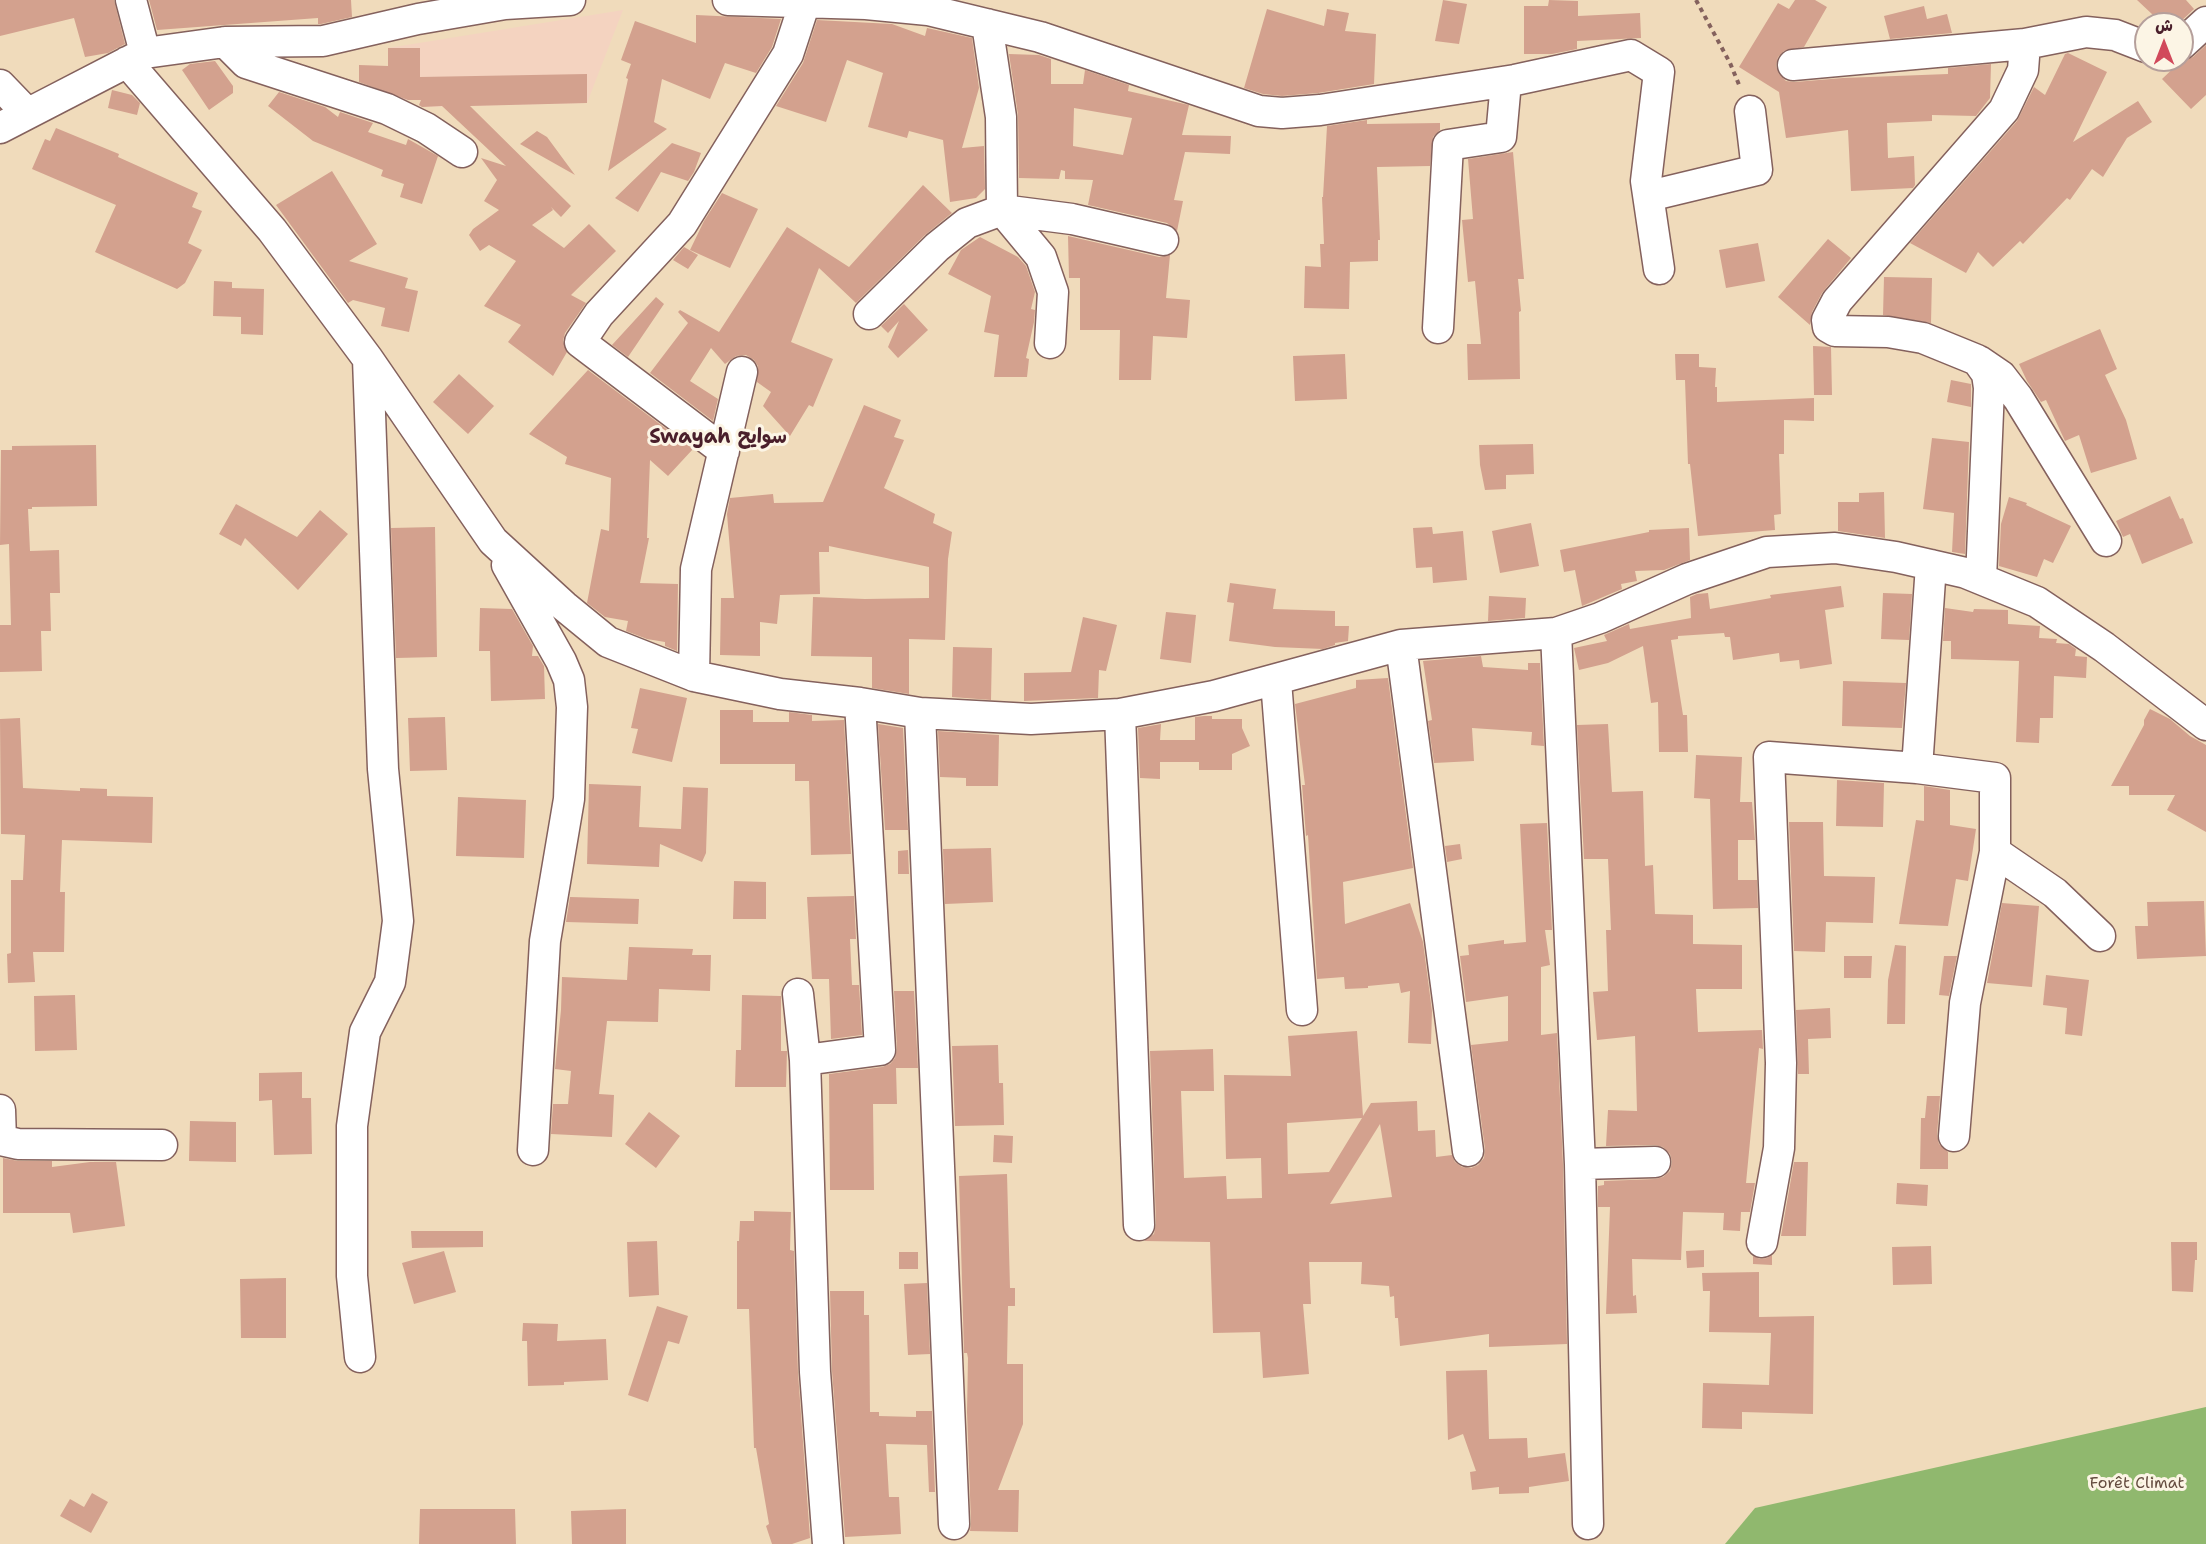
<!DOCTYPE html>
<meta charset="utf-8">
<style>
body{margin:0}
#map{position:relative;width:2206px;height:1544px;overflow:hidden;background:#f0dbbb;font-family:"Shantell Sans","Playpen Sans Arabic",sans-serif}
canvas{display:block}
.north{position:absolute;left:2134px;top:12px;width:60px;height:60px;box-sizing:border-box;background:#fcf5e5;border:2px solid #b59f9b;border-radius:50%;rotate:0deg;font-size:16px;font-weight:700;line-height:24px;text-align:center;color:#4a1f2b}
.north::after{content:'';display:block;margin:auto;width:21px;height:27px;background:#d1495b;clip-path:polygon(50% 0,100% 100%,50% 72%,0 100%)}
</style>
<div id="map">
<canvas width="2206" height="1544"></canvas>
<div class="north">ش</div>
</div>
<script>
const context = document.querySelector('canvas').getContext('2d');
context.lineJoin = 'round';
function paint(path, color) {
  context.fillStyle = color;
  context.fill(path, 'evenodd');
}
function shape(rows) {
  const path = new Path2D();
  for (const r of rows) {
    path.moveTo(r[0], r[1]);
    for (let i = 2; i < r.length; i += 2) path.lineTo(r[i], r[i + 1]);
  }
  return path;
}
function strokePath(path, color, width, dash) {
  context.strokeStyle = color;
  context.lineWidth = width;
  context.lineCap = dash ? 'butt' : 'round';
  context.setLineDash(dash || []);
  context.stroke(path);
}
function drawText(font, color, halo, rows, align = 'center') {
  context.font = font + ' "Shantell Sans","Playpen Sans Arabic",sans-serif';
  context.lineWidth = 6;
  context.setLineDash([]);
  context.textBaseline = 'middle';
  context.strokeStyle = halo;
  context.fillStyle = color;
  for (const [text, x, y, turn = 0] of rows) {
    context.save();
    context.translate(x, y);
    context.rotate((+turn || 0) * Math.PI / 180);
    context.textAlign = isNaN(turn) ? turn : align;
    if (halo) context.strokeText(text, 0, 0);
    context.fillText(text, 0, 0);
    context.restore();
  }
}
const built = shape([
 [623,10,587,103,423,107,423,100,389,100,388,48]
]);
const forest = shape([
 [2206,1407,2206,1544,1725,1544,1755,1508]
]);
const building = shape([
 [0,0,114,0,125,44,108,53,85,57,74,18,0,36],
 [149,0,351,0,352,17,321,24,318,24,318,18,157,30],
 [1443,0,1467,4,1459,44,1435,41],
 [1549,0,1578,1,1578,16,1640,13,1641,38,1577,41,1577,49,1552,54,1524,54,1524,6,1548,6],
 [1795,0,1815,0,1827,7,1804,47,1784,51,1778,57,1776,66,1779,74,1786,81,1795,82,1843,78,1948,74,1948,68,1991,64,1990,98,1976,116,1932,115,1932,121,1887,123,1888,158,1914,156,1915,185,1913,188,1851,191,1848,130,1786,138,1779,92,1739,67,1778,3,1789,9],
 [2137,0,2186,0,2194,9,2178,24,2144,24,2153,15],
 [1924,6,1927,19,1947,14,1952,33,1890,39,1884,16],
 [1267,9,1324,26,1327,9,1349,13,1345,31,1376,34,1374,84,1318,93,1282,96,1263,94,1244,88],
 [696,15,781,19,772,47,756,73,725,63,710,99,662,79,654,122,667,129,608,171,628,79,626,78,631,64,621,60,635,21,696,43],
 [817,20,892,24,925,36,927,28,972,38,979,88,962,148,984,146,985,189,976,198,950,202,943,140,909,131,907,138,868,127,883,73,847,60,826,122,776,106,803,63],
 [2206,45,2206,95,2191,109,2162,79,2181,61,2193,57],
 [388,48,420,48,420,77,587,74,587,103,470,106,571,206,561,217,551,207,553,210,532,225,564,248,589,224,616,251,571,295,586,303,565,333,563,341,567,352,553,376,508,342,521,325,484,306,516,261,489,245,480,251,469,235,473,229,499,210,484,201,497,180,481,158,506,166,442,106,422,107,419,105,421,100,408,100,359,82,359,65,388,66],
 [2068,53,2107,72,2073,142,2138,101,2152,122,2127,138,2103,177,2092,169,2070,200,2067,198,2023,244,2020,241,1993,267,1978,252,1966,273,1910,243,2017,121,2034,87,2045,95,2065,54],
 [1009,54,1039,55,1051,59,1051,84,1083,84,1085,70,1129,85,1128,91,1189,105,1182,135,1231,136,1230,154,1185,152,1174,200,1183,201,1177,231,1167,223,1088,205,1093,180,1065,179,1065,171,1061,170,1059,179,1019,178,1018,115],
 [1074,108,1132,118,1123,155,1073,146],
 [215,61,233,86,233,93,209,110,182,70,190,64],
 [112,90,132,95,140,103,137,115,108,108],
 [279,92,325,107,338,117,340,112,373,123,368,132,406,145,408,139,438,156,422,204,400,197,404,184,381,176,383,170,313,141,268,106],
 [1367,120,1367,124,1440,123,1440,130,1433,137,1430,166,1377,167,1380,240,1378,240,1378,261,1350,262,1349,309,1304,308,1305,266,1321,267,1320,244,1324,244,1322,197,1323,197,1327,126],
 [56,128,119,154,118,157,198,193,192,207,202,211,188,243,202,250,185,283,177,289,95,252,116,205,32,169,45,139,50,141],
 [537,131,547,137,575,175,520,144],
 [672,143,701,153,694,172,688,181,661,172,638,212,615,198],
 [1513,152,1524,279,1518,279,1521,311,1519,312,1520,379,1468,380,1467,344,1481,344,1475,281,1468,282,1462,220,1473,219,1468,159],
 [332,171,377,244,349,261,408,278,405,288,418,291,409,332,381,326,385,308,353,300,348,303,276,205],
 [923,185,952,213,925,235,856,303,819,268,791,342,833,359,813,407,809,405,790,436,763,406,771,392,757,382,758,366,754,360,746,355,736,356,725,364,711,348,690,381,718,399,713,421,650,373,688,323,678,312,680,310,719,332,787,227,849,267],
 [722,193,758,209,730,268,690,250,704,221],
 [1068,236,1159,257,1170,255,1166,298,1190,300,1187,338,1153,336,1151,380,1119,380,1120,330,1080,330,1080,278,1069,278],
 [980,237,1018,257,1026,266,1035,292,1031,309,1035,310,1034,322,1026,358,1029,359,1027,377,994,377,999,335,984,332,991,296,948,274,961,250],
 [1828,239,1851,258,1822,293,1812,312,1810,325,1778,297],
 [1758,243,1765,281,1726,288,1719,250],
 [684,247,698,255,688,269,673,260],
 [1884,277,1932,278,1931,323,1883,315],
 [214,281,232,282,232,288,264,289,263,335,241,334,241,317,213,316],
 [656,297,664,304,628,357,612,345],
 [904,304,928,330,898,358,888,347,899,321,888,333,881,326],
 [2100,329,2117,369,2105,375,2126,420,2137,459,2091,473,2079,435,2065,441,2046,400,2041,402,2027,381,2019,364],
 [1813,346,1831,347,1832,395,1814,395],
 [1345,354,1347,399,1295,401,1293,356],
 [1675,354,1699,354,1699,367,1716,368,1715,387,1717,387,1717,402,1814,398,1814,421,1784,420,1784,454,1779,454,1781,514,1774,515,1775,530,1698,536,1690,464,1688,464,1685,380,1676,380],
 [588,370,693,449,668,476,650,460,647,538,649,538,640,583,678,584,677,651,665,646,665,642,647,639,626,631,628,621,605,617,587,603,601,529,609,531,611,478,565,464,567,457,529,434],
 [459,374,494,406,468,434,433,402],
 [1951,380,1971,384,1971,407,1947,402],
 [864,405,901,420,894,437,904,440,884,488,935,514,933,523,952,532,948,559,945,640,909,639,909,694,872,688,872,657,811,656,813,597,865,599,929,598,929,567,829,546,829,552,819,552,820,594,780,595,777,624,760,622,760,656,720,655,721,598,734,598,727,514,730,498,773,494,774,503,823,502],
 [1932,438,1969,442,1965,554,1952,552,1954,513,1923,509],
 [1533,444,1534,474,1506,475,1506,489,1485,490,1480,465,1479,445],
 [96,445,97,506,32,507,32,509,28,509,30,551,59,550,60,593,50,593,51,631,41,631,42,671,0,672,0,625,11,625,9,544,0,545,1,450,12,450,12,446],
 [1884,492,1885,538,1838,531,1838,502,1859,502,1859,493],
 [2170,496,2180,519,2183,518,2193,543,2142,564,2130,534,2123,537,2116,521],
 [2009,497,2027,503,2026,505,2071,526,2053,563,2044,559,2037,577,1999,566,2001,524],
 [236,504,297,537,320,510,348,534,298,590,245,538,241,546,219,534],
 [1531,523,1539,566,1500,573,1492,531],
 [435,527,437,657,396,658,391,528],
 [1432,527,1433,534,1463,531,1467,580,1433,583,1432,567,1416,568,1413,528],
 [1689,528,1690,560,1664,570,1635,571,1637,581,1621,584,1622,589,1582,606,1575,570,1564,572,1560,550,1649,532,1649,530],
 [1230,583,1276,589,1273,609,1335,611,1335,626,1349,626,1348,641,1335,643,1335,645,1323,649,1275,647,1229,641,1234,603,1227,602],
 [1841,586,1844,607,1825,610,1832,664,1800,669,1799,660,1780,662,1779,653,1733,660,1730,637,1725,637,1724,633,1678,636,1678,639,1671,640,1683,715,1687,715,1688,752,1659,752,1658,702,1651,703,1643,646,1608,663,1579,670,1574,648,1607,641,1604,635,1629,624,1630,629,1691,618,1690,597,1697,594,1708,593,1710,609,1771,598,1770,595],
 [1883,593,1912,594,1909,640,1881,639],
 [1489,596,1526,598,1525,618,1488,621],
 [480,608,512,609,533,646,532,656,538,656,544,666,545,699,491,701,490,651,479,651],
 [1945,608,1973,612,1974,609,2008,610,2008,624,2040,626,2039,638,2057,639,2056,643,2069,644,2076,649,2075,656,2087,657,2086,678,2054,676,2053,718,2040,718,2039,743,2016,742,2019,661,1951,659,1951,641,1943,641],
 [1166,612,1196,615,1191,663,1160,659],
 [1083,617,1117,625,1106,671,1099,670,1098,698,1024,701,1024,673,1071,672],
 [953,647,992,648,991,700,952,697],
 [1481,656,1483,667,1528,670,1528,663,1540,663,1544,746,1531,745,1532,732,1472,728,1474,761,1434,763,1428,721,1432,720,1423,661],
 [1388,678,1413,868,1343,882,1345,924,1410,903,1423,942,1432,1011,1431,1044,1408,1043,1410,991,1401,993,1399,983,1368,986,1368,988,1345,989,1344,977,1317,979,1308,835,1306,836,1302,785,1305,785,1295,704,1356,688,1356,680],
 [1843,681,1906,683,1902,728,1842,726],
 [640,688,687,698,672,762,632,753,638,729,631,728],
 [2150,709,2170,719,2190,736,2206,745,2206,832,2167,810,2175,795,2129,795,2129,786,2111,786,2144,725,2144,720],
 [720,710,753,710,753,722,789,722,789,712,812,715,812,721,844,720,851,854,811,855,809,781,795,781,795,764,720,764],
 [1204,716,1212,716,1212,719,1242,719,1242,728,1250,746,1232,754,1232,770,1199,770,1199,762,1160,762,1160,779,1140,778,1138,728,1161,724,1160,740,1195,740,1195,717],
 [445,717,447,770,410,771,408,718],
 [20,718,23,788,80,791,80,788,107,789,107,796,153,797,152,843,62,840,60,892,65,892,64,952,33,952,35,982,8,983,7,954,11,953,11,880,23,880,25,835,1,834,0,719],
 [878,724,903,728,908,830,885,830],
 [1608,724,1612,792,1643,791,1645,866,1653,865,1655,914,1693,915,1693,944,1742,945,1742,989,1696,989,1698,1032,1762,1030,1763,1049,1759,1048,1746,1183,1755,1183,1750,1212,1741,1212,1740,1231,1723,1230,1724,1213,1683,1212,1681,1260,1632,1259,1633,1296,1636,1295,1637,1313,1606,1314,1610,1207,1598,1207,1598,1186,1604,1185,1604,1181,1655,1179,1663,1177,1670,1171,1672,1162,1670,1154,1663,1147,1655,1145,1606,1146,1608,1110,1637,1111,1635,1036,1597,1040,1593,992,1608,991,1606,930,1611,930,1608,859,1584,859,1577,725],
 [938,731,999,735,998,786,966,786,966,778,940,777],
 [1696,755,1742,757,1740,802,1752,802,1755,840,1738,840,1738,880,1757,880,1758,908,1713,909,1710,799,1694,798],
 [1837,780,1884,783,1883,827,1836,826],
 [589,784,641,786,639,827,681,829,683,787,708,788,706,853,702,862,660,844,659,867,587,864],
 [1924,786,1950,790,1950,825,1976,829,1968,881,1956,879,1948,926,1899,924,1916,820,1924,821],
 [458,797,526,800,524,858,456,856],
 [1789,822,1823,822,1824,876,1875,877,1873,923,1826,922,1825,952,1794,951],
 [1547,823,1552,930,1545,930,1550,965,1541,967,1541,1035,1557,1033,1563,1165,1567,1344,1489,1347,1489,1334,1400,1346,1398,1318,1395,1318,1394,1296,1390,1297,1389,1286,1361,1284,1362,1262,1309,1262,1311,1304,1303,1304,1309,1374,1263,1378,1260,1332,1213,1333,1210,1242,1144,1241,1154,1234,1156,1224,1150,1051,1213,1049,1214,1091,1181,1091,1184,1178,1226,1176,1227,1199,1262,1198,1261,1158,1226,1159,1224,1075,1291,1076,1288,1036,1357,1031,1363,1116,1371,1103,1417,1101,1418,1131,1435,1130,1436,1157,1452,1155,1455,1162,1462,1167,1471,1168,1478,1165,1484,1158,1485,1149,1471,1045,1508,1041,1508,996,1466,1002,1460,956,1469,955,1468,945,1504,940,1504,944,1526,942,1520,824],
 [1362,1118,1329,1172,1288,1174,1287,1123],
 [1380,1124,1392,1197,1330,1204],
 [1460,844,1462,859,1447,862,1445,846],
 [991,848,993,902,945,904,943,849],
 [908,850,909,874,898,874,898,851],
 [734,881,766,882,766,919,733,919],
 [854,896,856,939,850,939,852,985,859,985,862,1035,831,1039,829,979,812,979,807,897],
 [570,897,639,899,638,924,566,922],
 [2204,901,2206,956,2137,959,2135,926,2148,926,2147,902],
 [2002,903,2039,906,2032,987,1987,983],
 [1895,945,1906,946,1905,1024,1887,1024,1888,980],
 [629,947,693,949,692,955,711,955,710,991,659,989,658,1022,607,1021,599,1094,614,1095,612,1137,551,1134,553,1104,568,1104,571,1071,555,1069,561,1010,562,977,627,980],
 [1844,956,1872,956,1871,978,1844,978],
 [1944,956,1957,956,1949,996,1939,995],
 [2046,975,2089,980,2082,1036,2065,1034,2067,1008,2043,1005],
 [894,991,914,991,918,1068,896,1068,897,1104,873,1104,874,1190,830,1190,829,1074,882,1067,890,1064,895,1058,897,1049],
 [75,995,77,1050,35,1051,34,996],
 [742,995,781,996,781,1051,787,1051,786,1087,735,1087,736,1050,741,1050],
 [1830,1008,1831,1038,1808,1039,1809,1074,1798,1074,1796,1010],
 [998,1045,999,1083,1003,1083,1004,1125,955,1126,952,1046],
 [302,1072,302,1098,311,1098,312,1154,274,1155,272,1100,259,1101,259,1073],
 [1927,1096,1940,1096,1937,1135,1939,1144,1948,1152,1948,1169,1920,1169,1921,1118,1925,1118],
 [649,1112,680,1136,656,1168,625,1144],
 [190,1121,236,1122,236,1162,189,1161],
 [994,1135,1013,1136,1012,1163,993,1162],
 [3,1158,18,1161,52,1161,52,1167,90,1162,116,1162,125,1226,73,1233,70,1213,3,1213],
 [1794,1162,1808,1162,1806,1236,1781,1236],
 [1007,1174,1010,1288,1015,1288,1015,1306,1008,1306,1007,1364,1023,1364,1023,1424,998,1490,1019,1490,1018,1532,970,1531,971,1523,967,1412,968,1358,967,1353,964,1353,959,1176],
 [1897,1183,1928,1185,1927,1206,1896,1204],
 [754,1211,791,1212,790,1250,794,1251,798,1373,810,1538,792,1544,772,1544,766,1526,769,1524,756,1448,754,1448,749,1309,737,1309,737,1241,739,1241,740,1221,754,1221],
 [411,1231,483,1231,483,1247,412,1248],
 [657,1241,659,1295,629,1297,627,1242],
 [2171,1242,2197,1242,2197,1260,2195,1260,2193,1292,2172,1291],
 [1931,1246,1932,1284,1893,1285,1892,1247],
 [1704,1250,1704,1267,1687,1268,1686,1251],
 [444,1251,456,1292,414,1304,402,1263],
 [899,1252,918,1252,918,1269,899,1269],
 [1772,1255,1772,1265,1753,1264,1753,1256,1760,1259,1767,1258],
 [1759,1272,1759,1317,1814,1316,1813,1414,1742,1412,1742,1429,1702,1428,1703,1383,1769,1385,1771,1333,1709,1332,1710,1291,1703,1291,1702,1273],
 [286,1278,286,1338,241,1338,240,1279],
 [927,1283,930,1354,908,1355,904,1284],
 [830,1291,864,1291,864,1315,869,1315,870,1412,879,1412,879,1416,916,1417,916,1411,932,1411,935,1492,929,1492,927,1445,886,1444,889,1497,899,1497,901,1534,845,1537,832,1371],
 [657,1306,688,1316,679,1344,668,1341,648,1402,628,1395],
 [523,1323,558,1324,557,1341,606,1339,608,1380,564,1382,564,1385,528,1386,527,1341,522,1341],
 [1487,1370,1489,1439,1527,1438,1528,1458,1565,1453,1569,1481,1529,1487,1529,1493,1499,1494,1499,1487,1472,1490,1470,1472,1476,1471,1463,1434,1448,1440,1446,1371],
 [92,1493,108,1502,91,1533,60,1516,70,1499,84,1507],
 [420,1509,515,1509,516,1544,419,1544],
 [626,1509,626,1544,572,1544,571,1511]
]);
const path = shape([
 [1696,0,1730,63,1740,87]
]);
const minor = shape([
 [131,0,145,53],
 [728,0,866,4,928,10,1040,37,1259,111,1282,113,1320,110,1515,80,1631,55,1659,72,1646,181,1659,269],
 [987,24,1001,117,1002,210,1041,257,1053,292,1050,343],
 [225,42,246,63,387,109,426,128,462,152],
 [2182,44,2206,22],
 [127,62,272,230,368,359,493,541,564,606,608,642,694,676,780,694,860,703,920,713,1031,719,1120,714,1214,696,1401,645,1556,633,1600,618,1687,579,1767,552,1835,548,1896,557,1966,573,2037,602,2104,647,2206,725],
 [1793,65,2025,44,2086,32,2115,35,2146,47],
 [0,85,27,113],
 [0,128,145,53,225,42,323,41,418,19,505,4,570,0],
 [1649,196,1757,170,1750,111],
 [869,314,937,247,967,223,1002,210,1072,219,1163,240],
 [1438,328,1448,145,1501,137,1506,82],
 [1979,361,2001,376,2018,398,2106,541],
 [724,451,580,342,599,314,682,224,788,54,805,2],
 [507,565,561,661,569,680,572,707,569,799,545,941,533,1150],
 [1981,579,1989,388,1987,374,1977,360,1923,338,1888,332,1835,331,1828,327,1827,320,1837,301,2004,110,2023,70,2025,44],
 [1556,633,1580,1164,1588,1524],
 [1401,645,1468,1151],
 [694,676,696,569,742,372],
 [1276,681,1302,1010],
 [920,713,954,1524],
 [1120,714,1139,1225],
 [1917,768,1931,565],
 [1995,852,2055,893,2100,936],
 [798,994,805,1060,815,1372,828,1544],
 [805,1060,880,1050,860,703],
 [0,1110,1,1140,18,1144,162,1145],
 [1580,1164,1655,1162],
 [1762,1242,1779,1148,1781,1063,1769,757,1917,768,1995,778,1995,852,1965,1003,1954,1136],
 [360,1357,352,1276,352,1126,365,1032,390,982,398,921,383,769,368,359]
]);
const parkNames = [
 ["Forêt Climat",2137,1484]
];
const quarterNames = [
 ["Swayah سوايح",718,438]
];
paint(built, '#f4d3c0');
paint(forest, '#90b86e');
paint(building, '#d3a18e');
strokePath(minor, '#84615d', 33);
strokePath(path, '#84615d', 4, [4.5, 4.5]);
strokePath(minor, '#fff', 30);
drawText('16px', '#654d40', '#fcf5e5', parkNames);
drawText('bold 20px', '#4a1f2b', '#fcf5e5', quarterNames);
</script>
